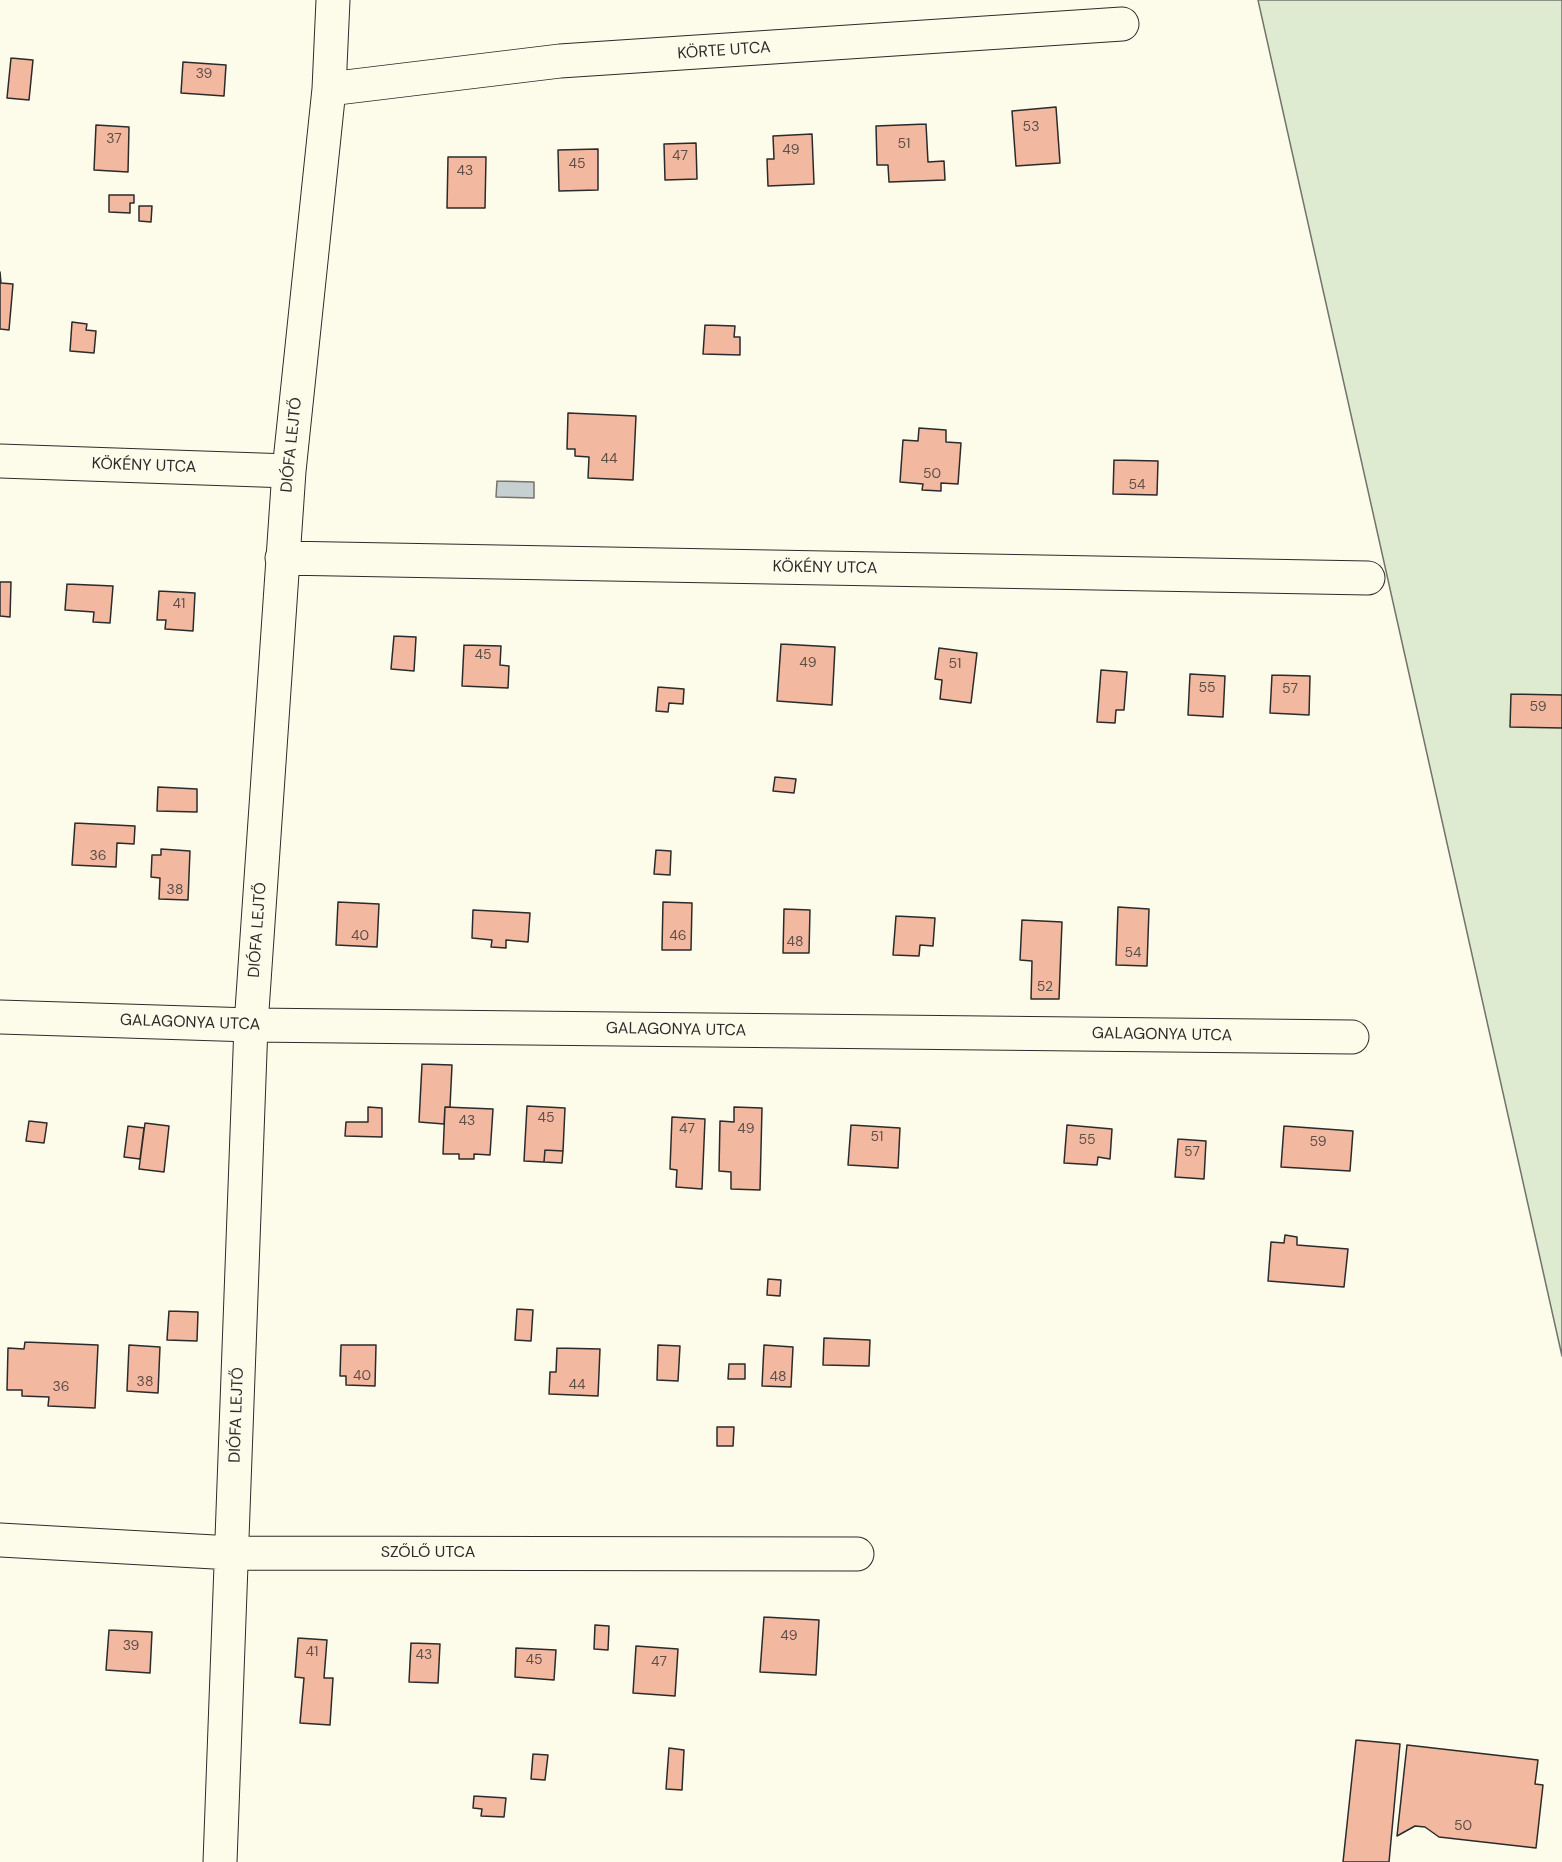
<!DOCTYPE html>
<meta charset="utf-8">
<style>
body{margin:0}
canvas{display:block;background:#fdfbea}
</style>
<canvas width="1562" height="1862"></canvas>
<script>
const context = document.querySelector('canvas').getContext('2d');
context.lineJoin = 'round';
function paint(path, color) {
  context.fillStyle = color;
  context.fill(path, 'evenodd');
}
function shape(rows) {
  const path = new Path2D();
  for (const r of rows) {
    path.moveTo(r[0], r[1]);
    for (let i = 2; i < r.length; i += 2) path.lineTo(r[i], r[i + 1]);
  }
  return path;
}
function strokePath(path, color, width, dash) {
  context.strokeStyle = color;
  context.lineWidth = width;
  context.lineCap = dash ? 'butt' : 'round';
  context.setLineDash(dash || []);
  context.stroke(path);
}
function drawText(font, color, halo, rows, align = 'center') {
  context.font = font + ' "DM Sans",sans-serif';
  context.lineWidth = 4.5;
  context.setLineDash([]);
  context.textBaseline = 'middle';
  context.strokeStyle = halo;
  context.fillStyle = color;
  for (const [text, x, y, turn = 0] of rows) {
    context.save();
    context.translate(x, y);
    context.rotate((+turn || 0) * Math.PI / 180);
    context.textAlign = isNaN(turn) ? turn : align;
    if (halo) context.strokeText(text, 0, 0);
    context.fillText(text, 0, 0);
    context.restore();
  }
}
const green = shape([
 [1258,0,1562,0,1562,1356,1258,0]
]);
const water = shape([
 [497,481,534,482,534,498,496,497,497,481]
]);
const building = shape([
 [11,58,33,60,29,100,7,98,11,58],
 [183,62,226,65,224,96,181,93,183,62],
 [1056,107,1060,163,1016,166,1012,111,1056,107],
 [926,124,928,162,944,161,945,180,889,182,888,165,877,165,876,126,926,124],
 [96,125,129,127,128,172,94,170,96,125],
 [812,134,814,184,768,186,767,159,774,159,773,136,812,134],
 [696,143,697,179,665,180,664,144,696,143],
 [598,149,598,190,559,191,558,150,598,149],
 [448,157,486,157,485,208,447,208,448,157],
 [109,195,134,195,134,203,130,203,130,213,109,212,109,195],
 [139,206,152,206,151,222,139,221,139,206],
 [0,272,1,283,13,284,9,330,0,329,0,272],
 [72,322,87,324,86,330,96,331,94,353,70,351,72,322],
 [705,325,735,326,734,337,740,337,740,355,703,354,705,325],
 [568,413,636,416,633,480,588,478,589,457,575,456,575,449,567,449,568,413],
 [919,428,946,430,946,442,961,443,958,484,941,483,941,491,922,490,923,484,900,482,903,440,918,441,919,428],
 [1114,460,1158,461,1157,495,1113,494,1114,460],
 [0,582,11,582,10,617,0,616,0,582],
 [67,584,113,586,110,623,93,622,94,612,65,610,67,584],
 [159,591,195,593,193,631,165,629,166,620,157,620,159,591],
 [394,636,416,637,414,671,391,669,394,636],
 [781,644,835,647,832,705,777,701,781,644],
 [464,645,501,646,500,665,509,666,508,688,462,686,464,645],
 [939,648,977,653,971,703,940,699,942,680,935,679,939,648],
 [1101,670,1127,672,1124,710,1116,710,1115,723,1097,722,1101,670],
 [1190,674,1225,676,1223,717,1188,715,1190,674],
 [1272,675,1310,676,1309,715,1270,713,1272,675],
 [658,687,684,689,683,704,669,703,668,712,656,711,658,687],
 [1511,694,1562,695,1562,728,1510,727,1511,694],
 [775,777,796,779,794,793,773,791,775,777],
 [158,787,197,789,197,812,157,811,158,787],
 [75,823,135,826,134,844,117,843,116,867,72,865,75,823],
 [161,849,190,851,188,900,159,899,160,878,151,877,152,855,161,855,161,849],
 [656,850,671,851,670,875,654,874,656,850],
 [338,902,379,904,377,947,336,945,338,902],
 [663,902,692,903,691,950,662,950,663,902],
 [1118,907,1149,909,1147,966,1116,965,1118,907],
 [784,909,810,910,809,953,783,953,784,909],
 [473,910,530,913,528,942,506,940,506,948,491,947,492,940,472,938,473,910],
 [896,916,935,918,933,946,920,945,919,956,893,955,896,916],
 [1022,920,1062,922,1059,999,1031,999,1032,961,1020,960,1022,920],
 [422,1064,452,1065,450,1107,445,1107,444,1124,419,1122,422,1064],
 [527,1106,565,1108,563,1151,545,1150,544,1162,524,1161,527,1106],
 [368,1107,382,1108,382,1137,345,1136,346,1122,368,1122,368,1107],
 [445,1107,493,1109,490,1155,474,1154,474,1159,459,1159,459,1154,443,1154,445,1107],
 [734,1107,762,1108,760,1190,731,1189,731,1172,719,1171,720,1121,734,1122,734,1107],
 [672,1117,705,1119,702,1189,676,1187,677,1170,670,1169,672,1117],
 [29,1121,47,1123,44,1143,26,1141,29,1121],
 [145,1123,169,1126,164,1172,139,1169,145,1123],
 [851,1125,900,1128,898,1168,848,1165,851,1125],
 [1067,1125,1112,1129,1110,1159,1098,1157,1097,1165,1064,1163,1067,1125],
 [128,1126,144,1128,140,1159,124,1157,128,1126],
 [1284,1126,1353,1131,1350,1171,1281,1167,1284,1126],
 [1178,1139,1206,1141,1204,1179,1175,1177,1178,1139],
 [545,1150,563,1151,562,1163,544,1162,545,1150],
 [1285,1235,1297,1237,1297,1245,1348,1249,1344,1287,1268,1281,1271,1242,1284,1243,1285,1235],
 [768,1279,781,1280,780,1296,767,1295,768,1279],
 [517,1309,533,1310,531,1341,515,1340,517,1309],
 [169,1311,198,1312,197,1341,167,1340,169,1311],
 [824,1338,870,1340,869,1366,823,1365,824,1338],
 [25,1342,98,1345,95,1408,48,1406,49,1397,22,1396,22,1390,7,1390,8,1348,24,1349,25,1342],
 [129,1345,160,1347,158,1393,127,1391,129,1345],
 [341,1345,376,1345,375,1386,346,1385,346,1376,340,1376,341,1345],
 [658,1345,680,1346,678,1381,657,1380,658,1345],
 [764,1345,793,1347,791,1387,762,1386,764,1345],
 [557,1348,600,1349,598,1396,549,1394,550,1372,556,1372,557,1348],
 [729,1364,745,1364,745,1379,728,1379,729,1364],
 [717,1427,734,1427,733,1446,717,1446,717,1427],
 [764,1617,819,1620,816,1675,760,1672,764,1617],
 [595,1625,609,1626,608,1650,594,1649,595,1625],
 [109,1630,152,1632,150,1673,106,1670,109,1630],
 [298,1638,327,1640,324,1678,333,1678,330,1725,300,1723,304,1678,295,1677,298,1638],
 [411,1643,440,1644,438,1683,409,1682,411,1643],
 [636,1646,678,1649,675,1696,633,1693,636,1646],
 [516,1648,556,1650,554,1680,515,1677,516,1648],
 [1356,1740,1400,1744,1389,1862,1343,1862,1356,1740],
 [1407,1745,1538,1760,1535,1784,1543,1785,1536,1848,1439,1837,1425,1827,1415,1826,1397,1836,1407,1745],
 [669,1748,684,1750,682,1790,666,1789,669,1748],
 [533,1754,548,1755,545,1780,531,1779,533,1754],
 [474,1796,506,1798,504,1817,481,1816,482,1809,473,1808,474,1796]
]);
const minor = shape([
 [329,89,560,61,1122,24],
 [0,461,289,471],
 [282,558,1368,578],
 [0,1017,251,1025,1352,1037],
 [0,1540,232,1553,857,1554],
 [220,1862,251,1025,289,471,329,89,333,0]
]);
const numberNames = [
 ["39",204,74],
 ["53",1031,127],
 ["37",114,139],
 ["51",904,144],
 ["49",791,150],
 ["47",680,156],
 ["45",577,164],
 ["43",465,171],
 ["44",609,459],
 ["50",932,474],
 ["54",1137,485],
 ["41",179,604],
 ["45",483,655],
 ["49",808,663],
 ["51",955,664],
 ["55",1207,688],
 ["57",1290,689],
 ["59",1538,707],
 ["36",98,856],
 ["38",175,890],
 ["40",360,936],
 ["46",678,936],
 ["48",795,942],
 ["54",1133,953],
 ["52",1045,987],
 ["45",546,1118],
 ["43",467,1121],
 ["47",687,1129],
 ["49",746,1129],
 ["51",877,1137],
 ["55",1087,1140],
 ["59",1318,1142],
 ["57",1192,1152],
 ["40",362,1376],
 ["48",778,1377],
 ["38",145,1382],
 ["44",577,1385],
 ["36",61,1387],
 ["49",789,1636],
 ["39",131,1646],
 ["41",312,1652],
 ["43",424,1655],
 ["45",534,1660],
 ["47",659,1662],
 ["50",1463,1826]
];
const streetNames = [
 ["KÖRTE UTCA",724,51,-4],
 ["DIÓFA LEJTŐ",292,445,-84],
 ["KÖKÉNY UTCA",144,466,2],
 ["KÖKÉNY UTCA",825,568,1],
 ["DIÓFA LEJTŐ",258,930,-86],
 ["GALAGONYA UTCA",190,1023,2],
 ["GALAGONYA UTCA",676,1030,1],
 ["GALAGONYA UTCA",1162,1035,1],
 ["DIÓFA LEJTŐ",237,1415,-88],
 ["SZŐLŐ UTCA",428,1553]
];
paint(green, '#deebd1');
strokePath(green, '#74746e', 1.5);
paint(water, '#c7d0d0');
strokePath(water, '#74746e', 1.5);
paint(building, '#f2b8a0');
strokePath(building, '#2b2b2b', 1.5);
strokePath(minor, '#2b2b2b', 35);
strokePath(minor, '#fdfbea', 33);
drawText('14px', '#5d4e48', null, numberNames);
drawText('16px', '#2b2b2b', '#fdfbea', streetNames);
</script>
